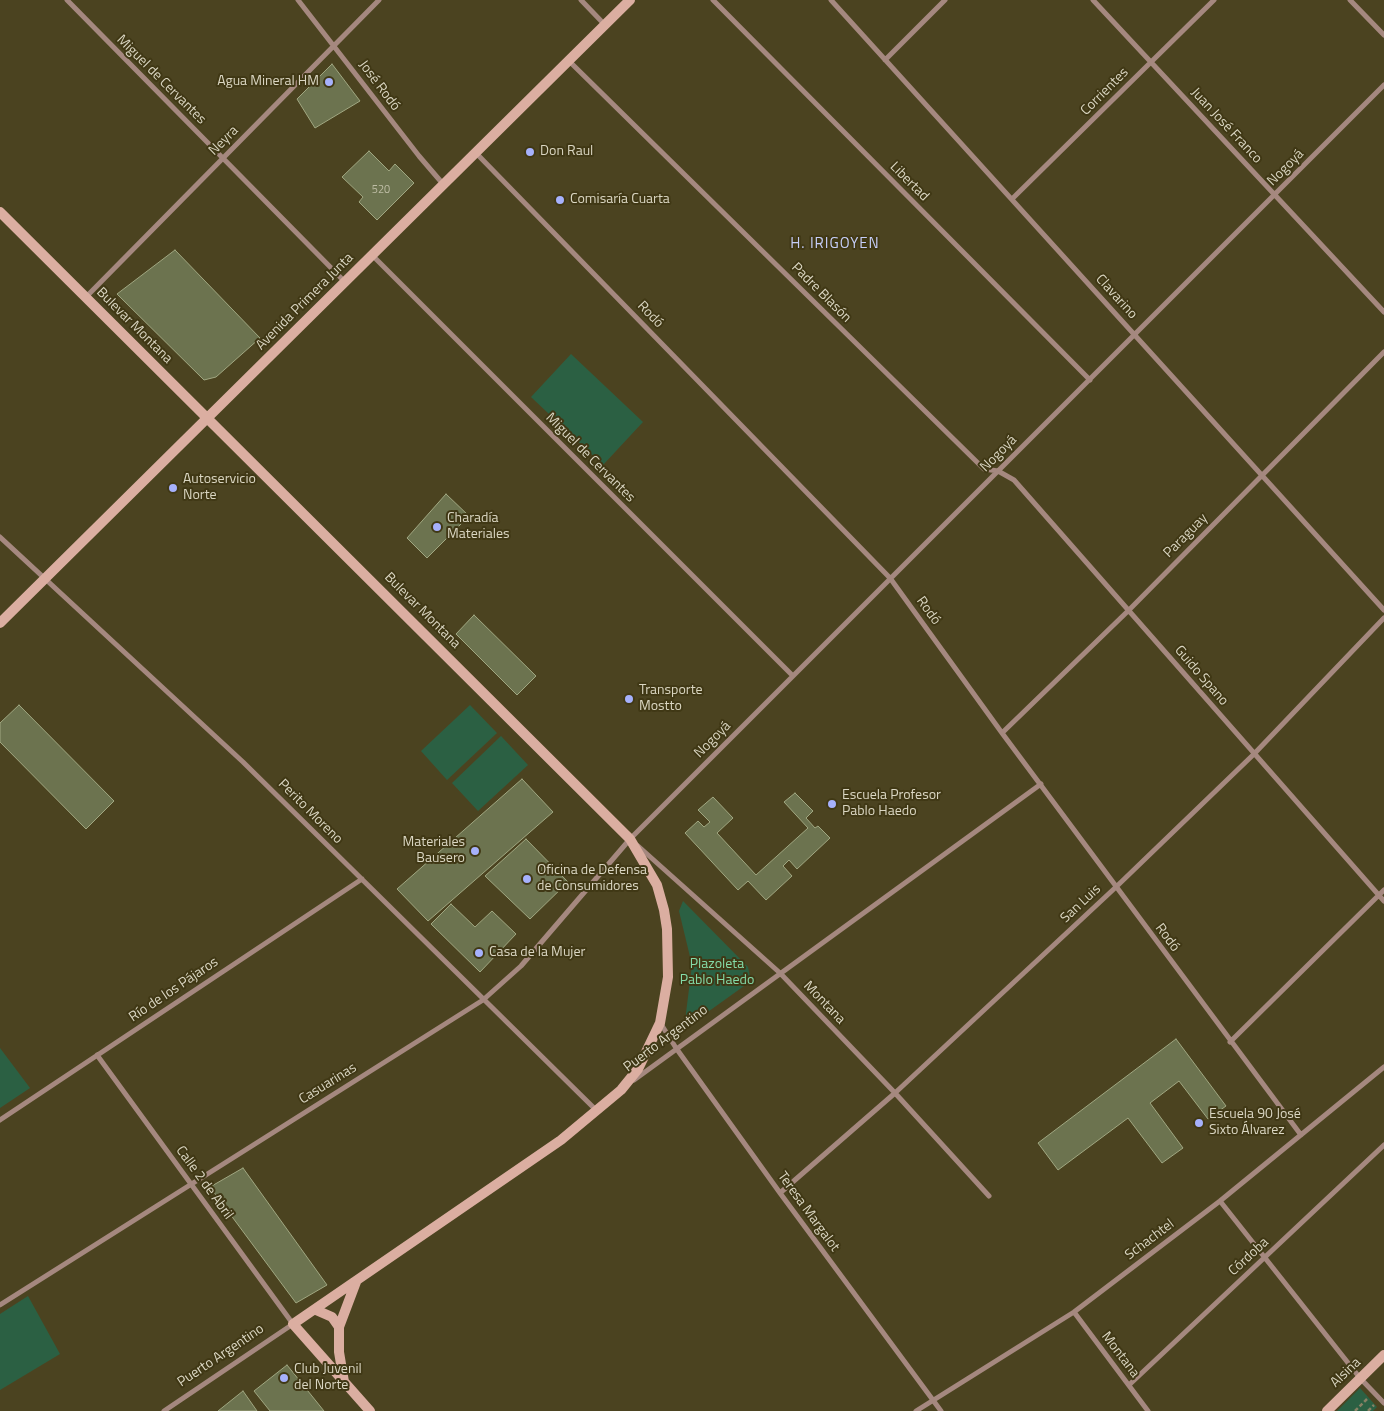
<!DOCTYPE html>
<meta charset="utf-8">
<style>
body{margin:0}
canvas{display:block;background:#4b4320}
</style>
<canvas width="1384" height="1411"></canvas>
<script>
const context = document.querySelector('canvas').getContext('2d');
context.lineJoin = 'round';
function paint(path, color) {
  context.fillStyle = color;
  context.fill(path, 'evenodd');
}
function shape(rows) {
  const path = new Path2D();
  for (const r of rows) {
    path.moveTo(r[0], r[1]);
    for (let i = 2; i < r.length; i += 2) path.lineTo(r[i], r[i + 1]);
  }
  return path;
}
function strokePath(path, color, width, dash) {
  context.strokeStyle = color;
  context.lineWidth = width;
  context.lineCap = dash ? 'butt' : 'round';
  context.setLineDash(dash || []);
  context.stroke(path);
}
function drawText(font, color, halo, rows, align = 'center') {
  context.font = font + ' "Titillium Web",sans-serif';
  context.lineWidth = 4;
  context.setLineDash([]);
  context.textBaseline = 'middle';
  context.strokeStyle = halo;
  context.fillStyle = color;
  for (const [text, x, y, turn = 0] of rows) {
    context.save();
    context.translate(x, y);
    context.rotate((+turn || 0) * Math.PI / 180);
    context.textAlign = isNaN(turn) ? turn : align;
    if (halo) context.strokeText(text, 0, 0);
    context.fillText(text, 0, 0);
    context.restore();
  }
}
const green = shape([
 [571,354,643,422,603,465,531,397],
 [470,705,497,733,447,780,421,751],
 [501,736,528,765,478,811,452,783],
 [683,901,748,967,751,981,684,1029,692,965,679,911],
 [0,1048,30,1088,0,1108],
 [28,1296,60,1354,0,1390,0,1314],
 [1360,1388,1377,1407,1373,1411,1337,1411]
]);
const building = shape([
 [332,64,360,101,315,128,297,99,332,64],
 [369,151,389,171,395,164,414,183,377,220,359,202,363,197,342,177,369,151],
 [175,250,260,338,216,377,204,380,117,294,175,250],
 [446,494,469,516,427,558,407,538,446,494],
 [474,615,536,676,517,695,456,634,474,615],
 [19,705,114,801,86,829,0,742,0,723,19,705],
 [522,779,553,812,428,921,397,889,522,779],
 [795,793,813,811,806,818,815,828,818,826,830,838,797,869,789,860,783,866,792,876,766,900,748,881,738,890,685,833,698,821,704,827,710,822,698,810,713,797,733,818,717,833,756,875,808,828,784,802,795,793],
 [526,839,568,882,530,919,485,876,526,839],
 [451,904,475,927,492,911,516,934,480,972,431,924,451,904],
 [1176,1039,1226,1106,1208,1119,1179,1081,1150,1103,1183,1148,1162,1163,1128,1118,1058,1170,1038,1143,1176,1039],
 [243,1168,327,1285,296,1303,210,1187,243,1168],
 [287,1365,324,1411,270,1411,254,1391,287,1365],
 [243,1391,257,1411,218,1411,243,1391]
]);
const path = shape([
 [1355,1411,1367,1399],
 [1368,1411,1374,1405]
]);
const street = shape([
 [67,0,345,282],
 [298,0,419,156,443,184],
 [581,0,605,25],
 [713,0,1090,380],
 [831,0,1384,610],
 [1093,0,1384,312],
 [1350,0,1384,35],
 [885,60,945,0],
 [569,61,984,469,998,471,1014,480,1384,901],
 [476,153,890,578,1002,733,1301,1135],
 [1012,199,1214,0],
 [372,255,793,676],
 [86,297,379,0],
 [0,537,243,762,596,1110],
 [1002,733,1129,610,1384,352],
 [638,846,780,973,895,1093,989,1196],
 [661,1024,676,1048,780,1193,941,1411],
 [1230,1042,1384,890],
 [97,1055,293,1324,164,1411],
 [634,1080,1041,784],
 [0,1120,362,879],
 [780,1193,895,1093,1116,887,1254,754,1384,618],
 [1220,1201,1360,1378,1384,1403],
 [0,1305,483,1000,521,966,630,839,1384,85],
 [1074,1312,1148,1411],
 [1129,1385,1384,1145],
 [916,1411,1074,1312,1220,1201,1384,1067]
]);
const secondary = shape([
 [0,212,630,839,657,885,664,910,667,929,668,977,660,1023,638,1069,621,1090,561,1140,293,1324,370,1411],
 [0,623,630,0],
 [316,1310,332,1317,339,1327],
 [344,1382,339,1352,339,1327,356,1282],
 [1327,1411,1384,1355]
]);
const markers = [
 [329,82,5,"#a6b1fc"],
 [530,152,5,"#a6b1fc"],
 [560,200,5,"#a6b1fc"],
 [173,488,5,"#a6b1fc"],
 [437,527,5,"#a6b1fc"],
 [629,699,5,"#a6b1fc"],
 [832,804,5,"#a6b1fc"],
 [475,851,5,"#a6b1fc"],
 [527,879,5,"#a6b1fc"],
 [479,953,5,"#a6b1fc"],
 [1199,1123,5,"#a6b1fc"],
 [284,1378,5,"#a6b1fc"]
];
const numberNames = [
 ["520",381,190]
];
const streetNames = [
 ["Miguel de Cervantes",161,80,45],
 ["José Rodó",379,86,53],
 ["Corrientes",1105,92,-45],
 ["Juan José Franco",1226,126,47],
 ["Neyra",224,141,-45],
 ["Nogoyá",1286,168,-45],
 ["Libertad",909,182,45],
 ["Padre Blasón",821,293,45],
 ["Clavarino",1116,297,48],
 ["Avenida Primera Junta",305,302,-45],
 ["Rodó",650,315,46],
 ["Bulevar Montana",134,326,45],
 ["Nogoyá",999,454,-45],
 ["Miguel de Cervantes",590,458,45],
 ["Paraguay",1186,536,-45],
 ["Bulevar Montana",422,611,45],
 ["Rodó",928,611,54],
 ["Guido Spano",1201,676,49],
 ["Nogoyá",713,740,-45],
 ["Perito Moreno",310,812,45],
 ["San Luis",1081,904,-43],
 ["Rodó",1167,938,53],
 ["Río de los Pájaros",174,990,-34],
 ["Montana",824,1003,46],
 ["Puerto Argentino",666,1039,-37],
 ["Casuarinas",328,1084,-32],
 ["Calle 2 de Abril",204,1183,54],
 ["Teresa Margalot",808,1212,54],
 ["Schachtel",1150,1240,-37],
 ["Córdoba",1249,1257,-43],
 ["Montana",1120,1355,53],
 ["Puerto Argentino",221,1356,-34],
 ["Alsina",1346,1373,-44]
];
const poiNames = [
 ["Agua Mineral HM",319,82,"right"],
 ["Don Raul",540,152],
 ["Comisaría Cuarta",570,200],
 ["Autoservicio",183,480],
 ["Norte",183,496],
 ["Charadía",447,519],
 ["Materiales",447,535],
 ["Transporte",639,691],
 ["Mostto",639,707],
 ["Escuela Profesor",842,796],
 ["Pablo Haedo",842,812],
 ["Materiales",465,843,"right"],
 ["Bausero",465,859,"right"],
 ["Oficina de Defensa",537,871],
 ["de Consumidores",537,887],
 ["Casa de la Mujer",489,953],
 ["Escuela 90 José",1209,1115],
 ["Sixto Álvarez",1209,1131],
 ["Club Juvenil",294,1370],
 ["del Norte",294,1386]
];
const parkNames = [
 ["Plazoleta",717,965],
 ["Pablo Haedo",717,981]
];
const neighbourhoodNames = [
 ["H. IRIGOYEN",835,244]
];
paint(green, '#2b6043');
paint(building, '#6c734f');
strokePath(building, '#a0a781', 1);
strokePath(path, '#888265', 2.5, [4, 2.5]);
strokePath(street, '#a5887f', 5);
strokePath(secondary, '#dbaea1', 10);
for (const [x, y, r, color] of markers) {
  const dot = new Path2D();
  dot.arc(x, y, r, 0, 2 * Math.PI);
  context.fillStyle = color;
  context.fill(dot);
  strokePath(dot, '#403815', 2);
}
drawText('11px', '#bebda5', null, numberNames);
drawText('14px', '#dad6c2', '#403815', streetNames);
drawText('14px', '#dad6c2', '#403815', poiNames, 'left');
drawText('14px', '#84dba8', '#403815', parkNames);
context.letterSpacing = '1px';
drawText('15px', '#c6cef9', '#403815', neighbourhoodNames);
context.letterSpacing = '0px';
</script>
